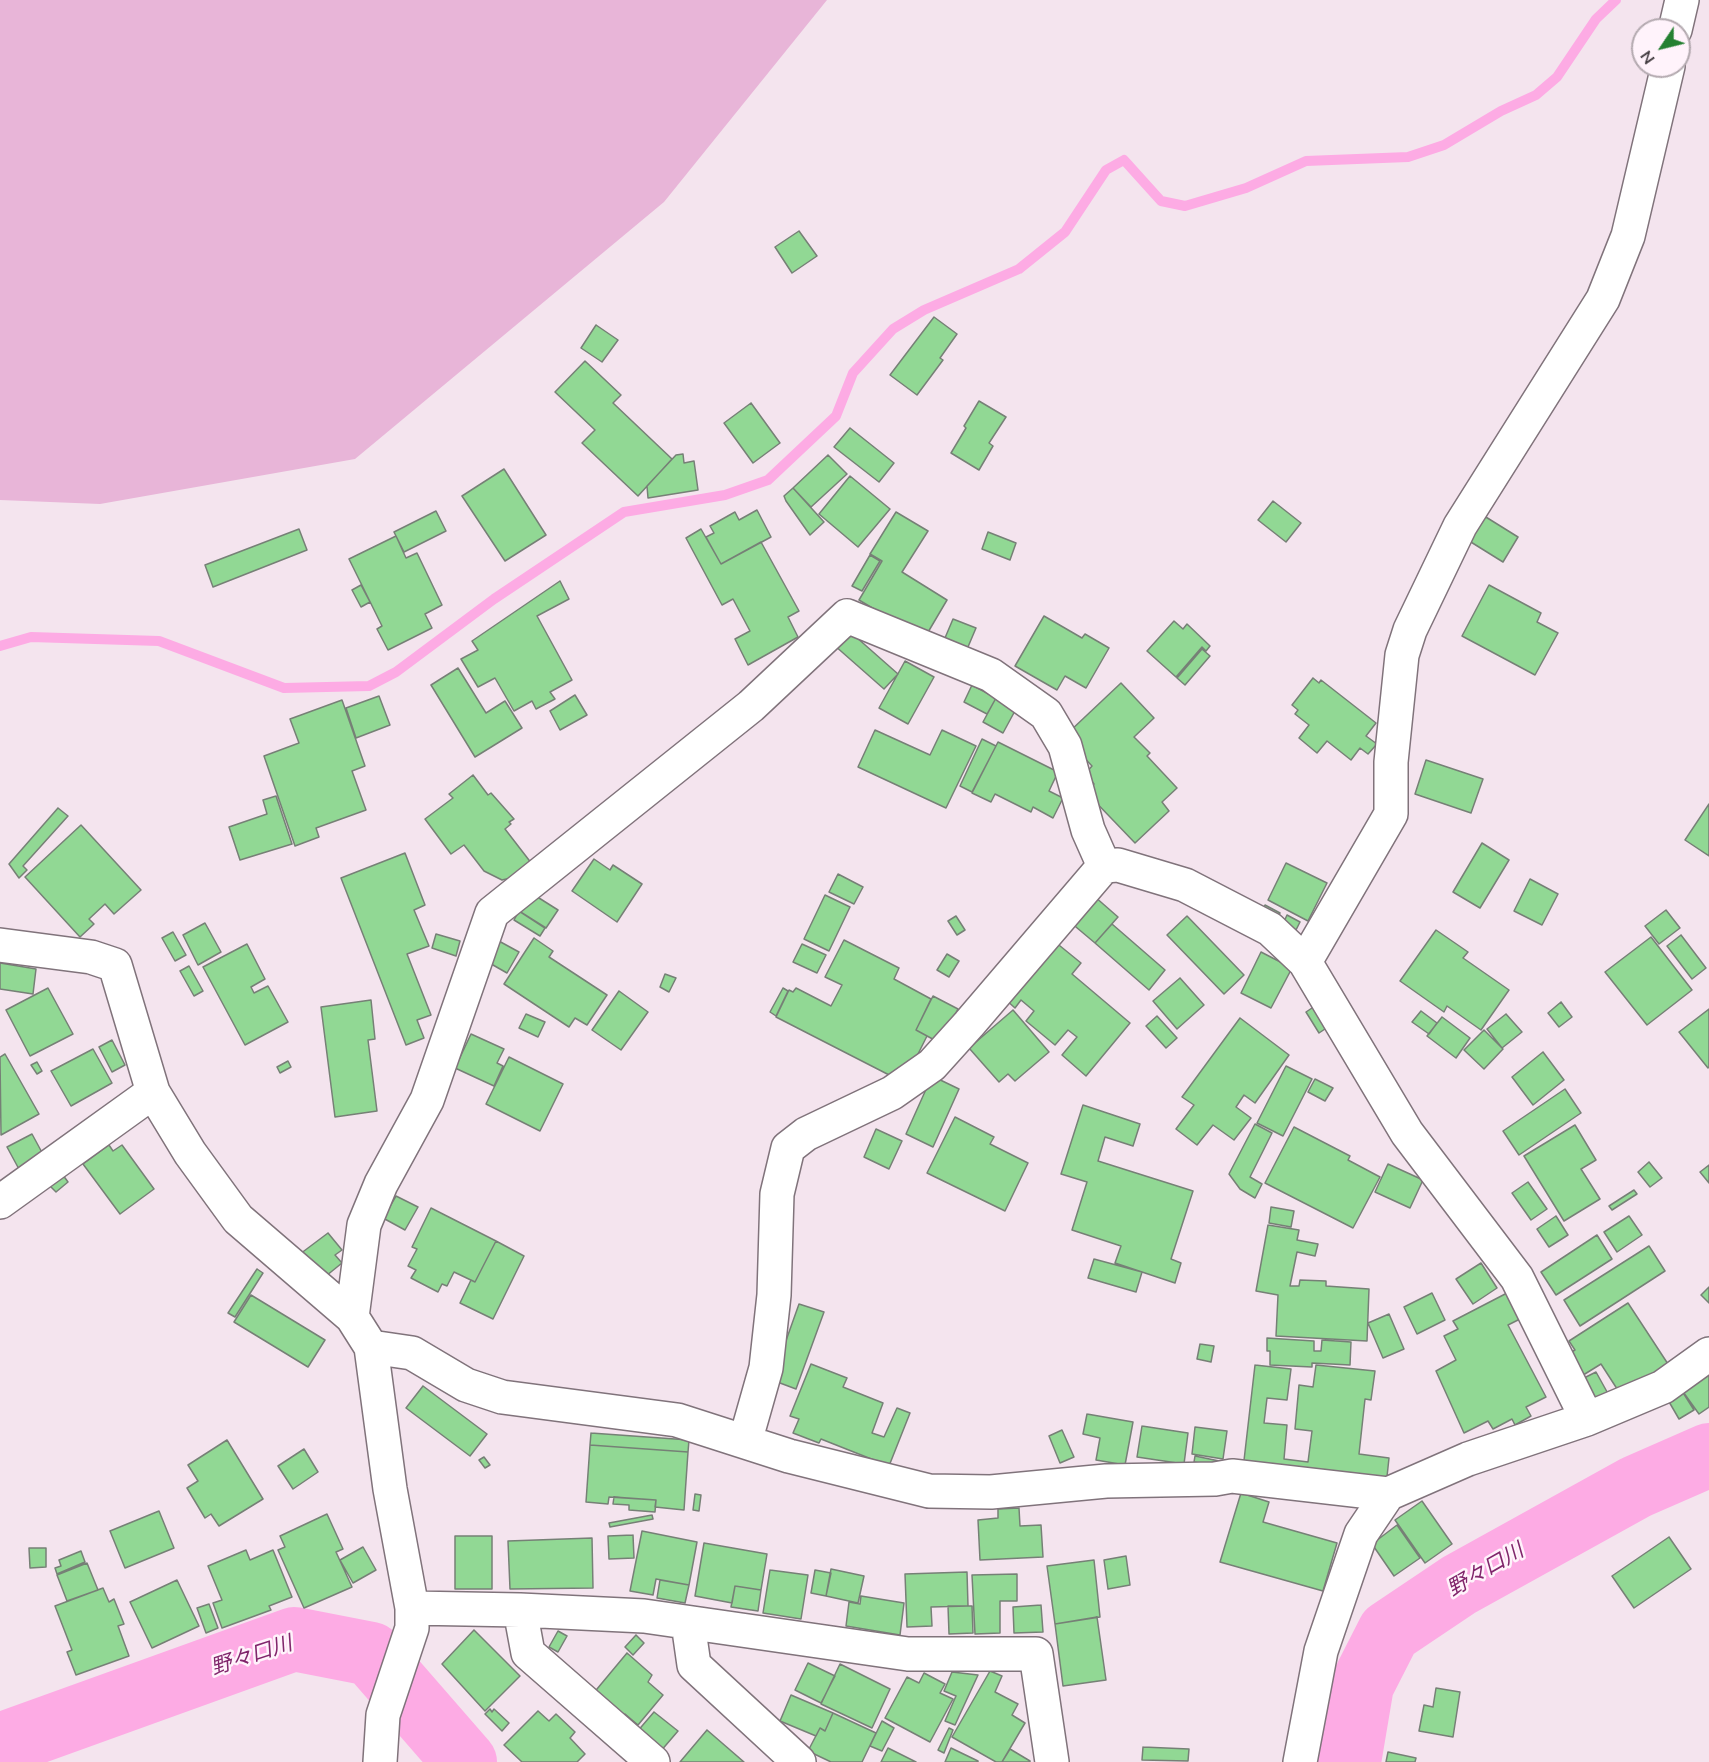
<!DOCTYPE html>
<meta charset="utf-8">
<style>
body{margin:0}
#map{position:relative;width:1709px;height:1762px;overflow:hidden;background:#f4e4ee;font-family:"Nunito Sans",sans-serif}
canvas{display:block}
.north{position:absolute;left:1631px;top:18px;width:60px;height:60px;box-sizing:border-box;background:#fff3fb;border:2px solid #b3a9af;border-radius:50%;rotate:235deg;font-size:16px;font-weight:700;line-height:24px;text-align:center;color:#403a3e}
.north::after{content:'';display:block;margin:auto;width:21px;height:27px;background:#248031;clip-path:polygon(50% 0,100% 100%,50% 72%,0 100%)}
</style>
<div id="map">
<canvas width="1709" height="1762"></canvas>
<div class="north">N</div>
</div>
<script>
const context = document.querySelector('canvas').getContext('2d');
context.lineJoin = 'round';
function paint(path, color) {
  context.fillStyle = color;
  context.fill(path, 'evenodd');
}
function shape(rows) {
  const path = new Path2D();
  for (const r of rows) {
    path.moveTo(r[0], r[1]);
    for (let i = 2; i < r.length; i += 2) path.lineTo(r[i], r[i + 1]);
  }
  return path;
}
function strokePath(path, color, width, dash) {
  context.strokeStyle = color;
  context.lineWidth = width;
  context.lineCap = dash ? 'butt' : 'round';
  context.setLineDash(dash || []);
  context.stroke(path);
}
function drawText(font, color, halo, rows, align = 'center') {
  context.font = font + ' "Nunito Sans","Noto Sans JP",sans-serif';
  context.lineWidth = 5;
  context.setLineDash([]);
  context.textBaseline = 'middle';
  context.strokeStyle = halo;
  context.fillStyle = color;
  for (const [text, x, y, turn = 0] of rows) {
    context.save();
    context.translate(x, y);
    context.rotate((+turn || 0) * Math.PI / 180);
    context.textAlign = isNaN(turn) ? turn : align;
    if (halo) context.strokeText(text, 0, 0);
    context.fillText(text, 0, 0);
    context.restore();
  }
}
const green = shape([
 [0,0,827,0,664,202,355,459,100,504,0,500]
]);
const stream = shape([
 [0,646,31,637,159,641,284,688,369,686,396,672,494,599,624,512,725,495,768,480,836,416,853,373,893,329,924,310,1019,269,1065,232,1106,170,1124,160,1161,201,1185,206,1246,188,1306,161,1408,157,1444,145,1501,111,1536,95,1557,77,1596,19,1616,0]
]);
const river = shape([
 [0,1745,294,1639,371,1654,465,1762],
 [1349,1762,1362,1685,1389,1632,1459,1585,1636,1487,1709,1455]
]);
const building = shape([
 [799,231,817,256,792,273,775,247,799,231],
 [934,317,957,334,940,358,943,360,917,395,890,375,934,317],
 [596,325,618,340,602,362,581,348,596,325],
 [585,361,621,395,613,403,672,459,638,496,582,443,595,430,555,392,585,361],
 [979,401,1006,417,989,443,993,446,979,470,951,453,966,428,964,426,979,401],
 [751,403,780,443,753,463,724,423,751,403],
 [850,428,894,463,879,482,834,447,850,428],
 [683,454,684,463,694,461,698,490,648,498,647,486,676,455,683,454],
 [828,455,847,474,811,507,793,488,828,455],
 [504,469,546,535,505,561,462,496,504,469],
 [850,476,890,509,858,547,819,514,850,476],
 [793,488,824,522,810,535,786,501,784,496,793,488],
 [1273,501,1301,523,1286,542,1258,520,1273,501],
 [757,510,771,537,721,564,706,537,714,533,710,526,735,512,739,520,757,510],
 [436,511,446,531,404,552,394,532,436,511],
 [896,512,928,531,902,572,947,600,924,639,859,600,882,561,870,554,896,512],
 [1481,514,1518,537,1503,562,1466,539,1481,514],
 [299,529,307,550,213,587,205,565,299,529],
 [701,529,721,564,761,542,799,611,788,617,798,637,748,665,735,639,750,631,733,599,722,605,686,538,701,529],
 [988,532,1016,543,1010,560,982,549,988,532],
 [396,536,406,558,417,553,442,605,425,614,432,628,388,650,377,629,382,626,349,559,396,536],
 [870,555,880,561,862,591,852,586,870,555],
 [560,581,569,599,537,616,572,680,550,692,555,699,536,709,532,701,514,711,495,678,478,687,461,659,478,650,472,641,560,581],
 [361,585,370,602,361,607,352,590,361,585],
 [1489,585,1541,613,1537,622,1558,633,1535,675,1462,636,1489,585],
 [1044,616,1082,638,1085,634,1109,648,1086,688,1065,676,1057,690,1015,666,1044,616],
 [953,619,976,628,965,654,942,645,953,619],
 [1174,621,1183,629,1187,624,1210,646,1206,651,1202,647,1176,677,1147,651,1174,621],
 [847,629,898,674,884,689,834,645,847,629],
 [1202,649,1210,656,1185,685,1177,678,1202,649],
 [905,661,934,677,908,724,879,708,905,661],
 [458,668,486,713,505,701,522,728,475,757,431,685,458,668],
 [1313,678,1319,683,1321,680,1376,723,1366,736,1377,744,1368,754,1360,748,1351,760,1327,741,1317,753,1299,738,1309,725,1295,714,1298,710,1292,705,1313,678],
 [1121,683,1154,718,1134,737,1150,753,1147,756,1177,788,1162,802,1169,811,1135,843,1086,792,1094,784,1085,774,1092,766,1073,746,1069,732,1121,683],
 [972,685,996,698,987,714,964,702,972,685],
 [575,695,587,715,560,730,550,711,575,695],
 [379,696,390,725,356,738,346,708,379,696],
 [996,698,1016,709,1003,733,983,722,996,698],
 [342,700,365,766,352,771,366,810,316,828,319,837,295,846,264,756,299,743,290,719,342,700],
 [875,730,930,755,942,730,976,746,946,808,858,767,875,730],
 [982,739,996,746,972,792,960,786,982,739],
 [998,742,1058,772,1049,791,1063,798,1053,818,1033,807,1031,812,995,794,991,802,972,793,998,742],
 [1426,760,1483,779,1471,813,1415,794,1426,760],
 [473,775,488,795,491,793,514,819,509,822,511,824,505,829,532,864,515,877,502,880,484,871,464,845,451,854,425,819,453,798,449,794,473,775],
 [276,796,292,844,240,860,229,827,267,814,263,800,276,796],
 [1709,804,1709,856,1685,840,1709,804],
 [58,808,68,816,23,866,27,870,19,878,9,864,58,808],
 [81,825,141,890,114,914,105,904,89,919,94,924,80,937,25,877,81,825],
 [1482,843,1509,860,1480,908,1453,892,1482,843],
 [405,853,425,905,414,910,429,946,407,954,431,1015,417,1020,424,1038,406,1045,341,878,405,853],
 [594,859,610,870,613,865,642,884,617,922,572,891,594,859],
 [1286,863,1327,883,1308,921,1268,900,1286,863],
 [838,874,863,887,854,904,829,892,838,874],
 [1530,879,1558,894,1542,925,1514,911,1530,879],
 [825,895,850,907,829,951,804,939,825,895],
 [1094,896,1118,917,1095,943,1070,922,1094,896],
 [527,897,539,898,558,910,546,928,519,911,527,897],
 [1265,905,1280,913,1276,921,1261,914,1265,905],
 [1666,910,1680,928,1659,944,1645,926,1666,910],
 [519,911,545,928,540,936,514,920,519,911],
 [1287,915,1300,922,1296,930,1283,924,1287,915],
 [956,916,965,930,957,935,948,921,956,916],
 [1187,916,1244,975,1224,994,1167,935,1187,916],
 [205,923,221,952,198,965,183,935,205,923],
 [1112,924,1165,970,1149,990,1095,943,1112,924],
 [1436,930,1468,952,1463,958,1509,990,1481,1030,1447,1006,1444,1012,1400,981,1436,930],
 [173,932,186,955,175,961,162,938,173,932],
 [436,934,460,941,456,956,432,948,436,934],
 [1681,935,1706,968,1692,979,1667,946,1681,935],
 [1651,937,1692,990,1647,1025,1605,972,1651,937],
 [534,938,553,951,549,957,607,995,587,1025,575,1018,569,1027,504,984,534,938],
 [497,940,519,952,507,973,486,961,497,940],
 [844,940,899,968,894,979,931,999,916,1030,927,1036,914,1062,897,1079,776,1017,789,990,793,992,796,988,831,1006,842,985,825,977,844,940],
 [1054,941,1081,963,1072,974,1130,1023,1086,1076,1062,1055,1077,1037,1068,1030,1055,1045,1026,1021,1034,1011,1021,1000,1015,1008,1005,999,1054,941],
 [247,944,265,979,251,987,254,993,268,986,288,1022,245,1045,203,967,247,944],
 [802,944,826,955,817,973,793,962,802,944],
 [1261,952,1292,968,1271,1008,1241,993,1261,952],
 [947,954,959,961,949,977,937,970,947,954],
 [0,963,36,969,33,994,0,989,0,963],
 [189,966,203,991,194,996,180,971,189,966],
 [665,974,676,978,669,992,660,987,665,974],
 [1180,978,1204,1005,1177,1029,1153,1001,1180,978],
 [48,988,73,1034,30,1056,6,1010,48,988],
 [783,988,788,991,776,1016,770,1012,783,988],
 [619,991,648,1012,621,1050,592,1030,619,991],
 [933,996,958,1009,940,1043,916,1030,933,996],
 [371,1000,375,1039,368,1040,377,1111,335,1117,321,1007,371,1000],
 [1561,1002,1572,1017,1559,1027,1548,1013,1561,1002],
 [1315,1006,1328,1027,1319,1033,1306,1012,1315,1006],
 [1709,1009,1709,1067,1708,1068,1679,1032,1709,1009],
 [1013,1010,1049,1052,1015,1081,1008,1074,999,1082,969,1048,1013,1010],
 [1421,1011,1437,1023,1429,1034,1412,1022,1421,1011],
 [526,1014,545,1022,538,1037,519,1028,526,1014],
 [1506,1014,1522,1032,1502,1048,1487,1029,1506,1014],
 [1157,1016,1177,1038,1166,1048,1146,1026,1157,1016],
 [1442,1017,1470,1038,1456,1058,1427,1036,1442,1017],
 [1240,1018,1289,1055,1255,1103,1244,1095,1236,1107,1251,1118,1234,1140,1213,1125,1197,1145,1176,1129,1194,1105,1182,1097,1240,1018],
 [1484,1030,1503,1049,1484,1069,1464,1050,1484,1030],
 [471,1034,504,1049,497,1063,503,1066,494,1086,455,1068,471,1034],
 [112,1040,125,1065,112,1072,99,1047,112,1040],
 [93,1049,112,1083,71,1106,51,1071,93,1049],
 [1543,1052,1564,1080,1533,1105,1512,1077,1543,1052],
 [5,1054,39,1114,1,1135,0,1057,5,1054],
 [509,1057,563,1084,540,1131,486,1104,509,1057],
 [288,1061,291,1067,280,1073,277,1067,288,1061],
 [37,1062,42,1071,37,1074,31,1065,37,1062],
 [1286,1066,1312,1079,1283,1136,1257,1123,1286,1066],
 [932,1076,959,1089,933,1147,906,1134,932,1076],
 [1315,1079,1333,1088,1325,1101,1308,1092,1315,1079],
 [1565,1089,1581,1113,1519,1155,1503,1131,1565,1089],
 [1083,1105,1140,1124,1133,1146,1105,1137,1098,1161,1193,1191,1171,1259,1181,1263,1175,1283,1115,1263,1121,1246,1072,1230,1087,1182,1061,1174,1083,1105],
 [955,1117,994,1137,990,1144,1028,1163,1005,1211,927,1173,955,1117],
 [1255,1124,1272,1133,1250,1177,1262,1184,1255,1198,1240,1189,1229,1174,1255,1124],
 [1575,1125,1596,1160,1581,1169,1600,1199,1564,1221,1524,1156,1575,1125],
 [1294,1127,1350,1156,1348,1160,1380,1177,1353,1228,1265,1183,1294,1127],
 [876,1129,902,1141,889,1169,864,1157,876,1129],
 [32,1134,45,1158,20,1171,7,1147,32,1134],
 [109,1145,113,1151,122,1145,154,1189,120,1214,83,1164,109,1145],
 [1649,1162,1662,1178,1650,1187,1638,1172,1649,1162],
 [1388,1164,1423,1180,1410,1208,1375,1192,1388,1164],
 [1709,1165,1709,1183,1700,1172,1709,1165],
 [60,1171,68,1182,56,1192,47,1183,60,1171],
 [1528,1182,1547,1209,1531,1220,1512,1193,1528,1182],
 [1634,1190,1637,1194,1612,1210,1609,1206,1634,1190],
 [396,1196,418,1207,405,1230,383,1218,396,1196],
 [1271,1207,1294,1211,1291,1227,1269,1223,1271,1207],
 [431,1208,496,1241,475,1282,454,1272,447,1286,442,1284,438,1292,411,1278,416,1270,408,1266,417,1249,412,1247,431,1208],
 [1556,1216,1568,1235,1549,1247,1537,1229,1556,1216],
 [1629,1216,1642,1235,1617,1252,1604,1232,1629,1216],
 [1268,1225,1299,1230,1297,1240,1318,1244,1315,1256,1297,1252,1290,1286,1299,1286,1300,1280,1326,1281,1326,1286,1369,1289,1367,1341,1276,1336,1278,1295,1256,1291,1268,1225],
 [328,1233,342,1250,335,1255,342,1263,326,1276,300,1254,328,1233],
 [1597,1235,1612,1259,1556,1295,1541,1272,1597,1235],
 [496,1241,524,1256,493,1319,460,1303,471,1280,475,1282,496,1241],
 [1649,1246,1665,1271,1580,1326,1564,1300,1649,1246],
 [1094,1259,1142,1272,1136,1292,1088,1278,1094,1259],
 [1481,1263,1497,1288,1473,1304,1456,1279,1481,1263],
 [257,1269,263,1273,235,1317,228,1313,257,1269],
 [1709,1287,1709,1303,1701,1295,1709,1287],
 [1509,1292,1522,1318,1508,1325,1546,1397,1526,1407,1531,1416,1515,1425,1512,1419,1493,1429,1488,1421,1464,1433,1436,1371,1456,1360,1444,1336,1458,1329,1453,1321,1509,1292],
 [1432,1293,1445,1320,1417,1334,1404,1307,1432,1293],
 [251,1295,325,1340,308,1367,234,1322,251,1295],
 [1628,1303,1668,1364,1621,1395,1601,1364,1580,1377,1566,1355,1575,1350,1569,1341,1628,1303],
 [799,1304,824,1312,796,1389,772,1380,799,1304],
 [1389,1314,1404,1349,1383,1358,1368,1323,1389,1314],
 [1267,1338,1314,1341,1314,1351,1321,1351,1322,1340,1351,1342,1350,1365,1312,1363,1312,1367,1270,1365,1270,1351,1267,1351,1267,1338],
 [1200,1344,1214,1346,1211,1362,1197,1359,1200,1344],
 [811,1364,847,1378,843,1387,883,1403,872,1433,884,1437,897,1408,910,1413,889,1466,821,1439,819,1443,793,1433,799,1419,790,1416,811,1364],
 [1255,1365,1291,1369,1287,1400,1267,1398,1264,1423,1287,1425,1284,1459,1308,1462,1312,1431,1295,1429,1299,1385,1313,1387,1316,1365,1375,1371,1371,1400,1365,1399,1359,1454,1389,1458,1386,1486,1243,1469,1255,1365],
 [1709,1370,1709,1407,1699,1414,1681,1389,1709,1370],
 [1596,1372,1611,1399,1595,1408,1580,1380,1596,1372],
 [423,1386,487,1434,470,1456,406,1408,423,1386],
 [1682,1391,1694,1410,1679,1419,1668,1400,1682,1391],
 [1087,1414,1133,1422,1125,1465,1096,1460,1100,1438,1083,1434,1087,1414],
 [1142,1426,1188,1433,1184,1464,1137,1457,1142,1426],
 [1195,1427,1227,1431,1223,1459,1192,1454,1195,1427],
 [1062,1430,1074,1457,1060,1463,1049,1436,1062,1430],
 [591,1433,689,1440,688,1452,590,1445,591,1433],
 [227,1440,263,1499,219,1526,211,1514,205,1518,187,1488,198,1481,188,1465,227,1440],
 [590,1445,688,1452,684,1510,655,1507,656,1500,609,1497,608,1504,586,1502,590,1445],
 [304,1449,318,1472,293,1489,278,1466,304,1449],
 [1195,1456,1224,1462,1223,1468,1194,1462,1195,1456],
 [484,1457,490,1465,485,1468,479,1460,484,1457],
 [1241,1493,1269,1502,1263,1522,1337,1543,1323,1591,1220,1562,1241,1493],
 [695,1494,701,1495,699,1511,693,1510,695,1494],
 [614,1497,656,1500,655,1512,629,1510,629,1505,613,1504,614,1497],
 [1422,1501,1452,1544,1425,1563,1395,1520,1422,1501],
 [1019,1508,1020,1526,1041,1525,1043,1557,980,1560,978,1520,998,1518,998,1509,1019,1508],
 [159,1511,174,1548,125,1568,110,1531,159,1511],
 [327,1514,343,1549,336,1552,352,1587,304,1608,278,1550,285,1547,280,1536,327,1514],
 [652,1515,653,1519,610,1527,609,1523,652,1515],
 [1397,1525,1420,1558,1394,1576,1372,1544,1397,1525],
 [642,1531,697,1542,689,1585,656,1579,653,1595,630,1591,642,1531],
 [633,1535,634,1558,609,1559,608,1536,633,1535],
 [455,1536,492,1536,492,1589,455,1589,455,1536],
 [1669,1537,1691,1569,1634,1608,1612,1576,1669,1537],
 [592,1538,593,1588,510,1589,508,1541,592,1538],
 [704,1543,767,1554,761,1590,735,1586,732,1603,695,1596,704,1543],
 [363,1547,376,1570,353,1583,340,1560,363,1547],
 [29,1548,46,1548,46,1567,30,1568,29,1548],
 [246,1550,250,1560,273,1550,292,1597,269,1606,271,1610,222,1628,213,1603,222,1600,208,1566,246,1550],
 [81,1551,85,1562,57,1574,55,1568,61,1566,59,1560,81,1551],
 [1126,1556,1130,1585,1108,1589,1104,1560,1126,1556],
 [1094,1560,1100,1617,1055,1624,1047,1566,1094,1560],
 [87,1563,98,1590,67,1601,57,1575,87,1563],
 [831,1569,864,1576,858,1603,826,1596,831,1569],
 [770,1570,808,1575,801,1619,763,1613,770,1570],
 [815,1570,831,1573,826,1596,811,1593,815,1570],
 [967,1572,968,1606,931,1607,932,1626,907,1627,905,1574,967,1572],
 [1017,1574,1017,1601,1000,1601,1000,1633,975,1634,972,1575,1017,1574],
 [177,1580,199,1626,152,1648,130,1602,177,1580],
 [660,1580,689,1585,685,1603,657,1598,660,1580],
 [735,1586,761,1590,758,1611,731,1607,735,1586],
 [103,1588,109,1602,114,1599,124,1624,118,1626,129,1656,76,1675,67,1652,72,1650,55,1606,103,1588],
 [861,1596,904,1603,900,1635,846,1626,849,1602,860,1604,861,1596],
 [209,1604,218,1628,206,1633,197,1608,209,1604],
 [1041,1605,1043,1632,1014,1633,1013,1607,1041,1605],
 [948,1606,972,1606,973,1633,949,1634,948,1606],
 [1097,1617,1106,1680,1063,1686,1055,1624,1097,1617],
 [474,1630,520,1676,485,1711,442,1664,474,1630],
 [558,1631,567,1636,558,1652,549,1647,558,1631],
 [636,1635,644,1643,633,1655,625,1647,636,1635],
 [627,1653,652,1675,648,1682,663,1695,638,1725,625,1714,621,1719,592,1695,627,1653],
 [808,1663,835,1676,821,1703,795,1690,808,1663],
 [840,1664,890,1689,872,1728,821,1704,840,1664],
 [990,1671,1002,1676,995,1692,1018,1704,1012,1715,1025,1723,1002,1762,996,1762,952,1737,990,1671],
 [952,1672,978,1675,955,1725,945,1721,956,1696,944,1691,952,1672],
 [924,1673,945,1684,940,1693,953,1699,930,1742,885,1718,907,1677,919,1683,924,1673],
 [1436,1688,1460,1692,1453,1737,1419,1731,1424,1705,1433,1707,1436,1688],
 [791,1695,833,1713,825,1731,820,1728,816,1736,780,1721,791,1695],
 [490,1709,492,1712,494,1709,509,1723,502,1731,485,1714,490,1709],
 [538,1711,549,1721,556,1714,575,1732,570,1738,585,1754,577,1762,522,1762,504,1745,538,1711],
 [654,1712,678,1731,660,1752,636,1733,654,1712],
 [833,1713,876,1733,862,1762,831,1762,808,1751,820,1728,825,1731,833,1713],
 [882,1721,894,1728,882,1751,870,1746,882,1721],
 [949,1728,953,1730,944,1753,938,1750,949,1728],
 [707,1730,744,1762,680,1762,707,1730],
 [1143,1747,1189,1749,1188,1761,1142,1760,1143,1747],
 [888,1748,916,1762,881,1762,888,1748],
 [951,1748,978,1761,978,1762,945,1762,951,1748],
 [1010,1749,1030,1761,1030,1762,1002,1762,1010,1749],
 [1388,1752,1416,1758,1415,1762,1386,1762,1388,1752]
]);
const minor = shape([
 [1675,30,1682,0],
 [0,945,91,957,115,965,153,1092],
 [1305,962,1391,814,1391,762,1402,655,1410,630,1460,526,1603,299,1628,236,1668,66],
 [0,1202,153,1092,190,1153,238,1219,352,1317,371,1347,390,1489,412,1608,412,1628,383,1715,380,1762],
 [352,1317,364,1225,381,1184,427,1100,492,913,751,706,847,616,991,675,1046,714,1065,746,1088,830,1104,866,1118,865,1185,885,1270,929,1305,962,1407,1133,1517,1278,1587,1419],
 [371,1347,412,1353,466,1385,502,1397,677,1420,789,1456,929,1491,991,1492,1106,1481,1215,1479,1232,1476,1388,1494,1468,1459,1587,1419,1663,1387,1709,1354],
 [745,1442,766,1368,774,1295,777,1194,788,1148,806,1134,892,1093,932,1065,969,1024,1104,866],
 [412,1608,520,1610,644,1616,908,1654,1036,1654,1052,1762],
 [520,1610,528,1653,653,1762],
 [688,1623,694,1665,799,1762],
 [1300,1762,1321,1651,1361,1534,1388,1494]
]);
const waterNames = [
 ["野々口川",1486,1571,-30],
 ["野々口川",252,1657,-18]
];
paint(green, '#e8b5d8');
strokePath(stream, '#fdabe4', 10);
strokePath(river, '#fdabe4', 64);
paint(building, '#91d894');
strokePath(building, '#768076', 1.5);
strokePath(minor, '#80737b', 36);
strokePath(minor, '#fff', 33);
drawText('italic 21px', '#81266c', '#fff3fb', waterNames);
</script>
